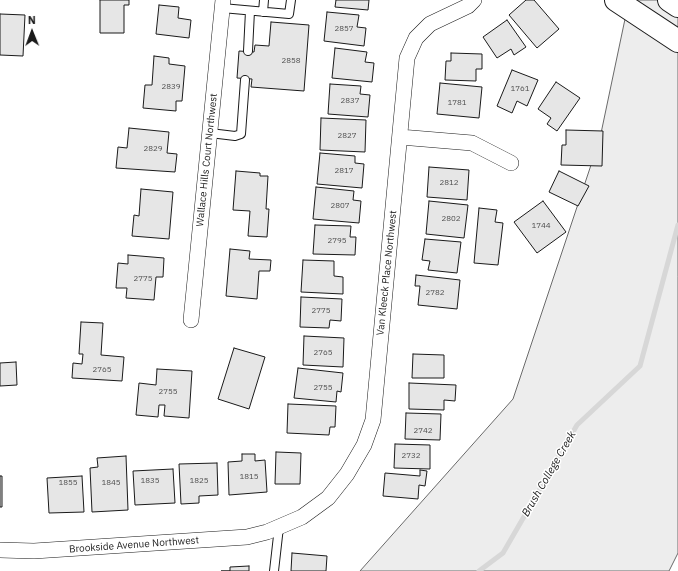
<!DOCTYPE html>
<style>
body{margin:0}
#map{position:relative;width:678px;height:571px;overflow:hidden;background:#fff;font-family:"IBM Plex Sans",sans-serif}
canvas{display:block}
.north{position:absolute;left:12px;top:12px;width:40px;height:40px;-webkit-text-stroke:3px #fff;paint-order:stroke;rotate:359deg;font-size:11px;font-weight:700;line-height:16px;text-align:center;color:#1a1a1a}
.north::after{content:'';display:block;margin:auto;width:14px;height:18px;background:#1a1a1a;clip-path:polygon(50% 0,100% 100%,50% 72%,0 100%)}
</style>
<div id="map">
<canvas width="678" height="571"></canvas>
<div class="north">N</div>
</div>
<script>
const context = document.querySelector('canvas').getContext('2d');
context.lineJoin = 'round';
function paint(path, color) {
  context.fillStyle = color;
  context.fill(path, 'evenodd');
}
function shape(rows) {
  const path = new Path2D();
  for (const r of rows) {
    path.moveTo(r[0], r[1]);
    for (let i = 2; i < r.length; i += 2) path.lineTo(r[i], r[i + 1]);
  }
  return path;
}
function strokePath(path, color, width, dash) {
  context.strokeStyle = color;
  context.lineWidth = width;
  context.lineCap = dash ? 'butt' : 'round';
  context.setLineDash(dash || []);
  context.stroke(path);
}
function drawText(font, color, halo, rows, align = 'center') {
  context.font = font + ' "IBM Plex Sans",sans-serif';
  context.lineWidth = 3;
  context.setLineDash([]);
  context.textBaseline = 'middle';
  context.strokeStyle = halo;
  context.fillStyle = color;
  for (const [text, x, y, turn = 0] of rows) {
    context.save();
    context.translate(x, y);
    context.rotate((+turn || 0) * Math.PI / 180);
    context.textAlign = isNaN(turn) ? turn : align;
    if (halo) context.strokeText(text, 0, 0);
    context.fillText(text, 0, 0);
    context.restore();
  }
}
const built = shape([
 [629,0,678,0,678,553,669,571,360,571,513,399,600,138,629,0]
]);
const stream = shape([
 [479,571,503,553,577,425,640,366,678,225]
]);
const building = shape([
 [100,0,129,0,129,5,124,5,124,33,100,33,100,0],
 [336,0,369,0,368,10,335,7,336,0],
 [526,0,534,0,559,29,537,48,509,15,526,0],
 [159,5,179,7,178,18,191,20,189,38,156,34,159,5],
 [327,12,359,15,357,27,366,28,364,46,324,41,327,12],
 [0,14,25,15,23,56,0,55,0,14],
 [507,20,526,47,514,55,511,49,497,58,483,37,507,20],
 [271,22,309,25,304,91,251,87,252,79,237,78,239,51,254,52,255,45,269,46,271,22],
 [335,48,367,52,365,62,374,63,372,82,332,78,335,48],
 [451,53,482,54,482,69,476,69,476,81,445,80,446,61,451,61,451,53],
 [154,56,169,58,169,64,185,66,182,101,176,101,176,111,143,108,145,85,152,85,154,56],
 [512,70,538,80,527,106,517,101,512,113,497,106,512,70],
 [556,82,580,98,557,131,547,124,551,118,538,109,556,82],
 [440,83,482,87,479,118,437,114,440,83],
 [330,84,361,86,360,94,370,95,368,117,328,114,330,84],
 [321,118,366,120,365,152,320,150,321,118],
 [129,128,169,132,167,153,177,154,175,172,116,168,118,147,127,148,129,128],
 [566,130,603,131,602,166,561,165,562,145,566,145,566,130],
 [320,153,355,156,355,163,364,164,362,188,317,184,320,153],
 [429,167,469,170,467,200,427,197,429,167],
 [236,171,260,173,260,176,268,176,266,209,269,209,267,237,248,236,250,211,233,210,236,171],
 [559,171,589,186,578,206,549,192,559,171],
 [316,187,354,191,353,200,361,201,359,223,313,219,316,187],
 [141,189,173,192,169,239,132,236,134,215,139,216,141,189],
 [429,201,468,205,464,238,426,234,429,201],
 [543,201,566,232,537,253,514,222,543,201],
 [479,208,497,210,495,222,503,223,498,265,474,263,479,208],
 [315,225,351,226,350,237,356,237,355,255,313,254,315,225],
 [425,239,461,242,457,273,428,270,430,261,422,260,425,239],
 [230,249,250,251,249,259,271,260,270,271,259,271,257,299,226,296,230,249],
 [128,255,164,258,163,277,156,277,154,300,126,298,127,288,116,288,118,263,128,264,128,255],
 [303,260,334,261,334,276,343,277,343,294,301,292,303,260],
 [416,275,460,280,457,309,418,305,420,286,415,286,416,275],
 [301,297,342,299,341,321,330,320,329,328,300,327,301,297],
 [81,322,103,323,101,355,124,357,122,381,72,378,73,363,82,364,83,354,79,354,81,322],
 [304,336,344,338,343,367,303,365,304,336],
 [234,348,265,357,249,409,218,399,234,348],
 [413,354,444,355,444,378,412,378,413,354],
 [16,362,17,385,0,386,0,363,16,362],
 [298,368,343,373,341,392,337,391,336,402,294,398,298,368],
 [157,369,192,371,189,418,164,416,165,405,159,405,158,417,136,415,139,383,156,385,157,369],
 [409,383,456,385,455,401,444,400,444,410,409,409,409,383],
 [288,404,336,406,335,427,330,427,329,435,287,433,288,404],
 [406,413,441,414,440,440,405,439,406,413],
 [395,444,430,445,430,469,394,468,395,444],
 [276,452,301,453,300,484,275,484,276,452],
 [242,454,255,454,255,461,265,460,267,492,229,495,228,462,242,461,242,454],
 [126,456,128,510,92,512,90,468,98,467,97,458,126,456],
 [217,463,218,495,199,496,199,503,181,504,179,464,217,463],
 [173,469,175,503,135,505,133,471,173,469],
 [420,470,427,471,425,486,419,485,418,499,383,496,385,473,420,476,420,470],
 [0,476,2,476,2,507,0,507,0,476],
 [82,476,84,512,49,513,47,478,82,476],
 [292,553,327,556,326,571,291,571,292,553],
 [249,566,249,571,221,571,230,571,230,567,249,566]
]);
const service = shape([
 [222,8,289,14,291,0],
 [263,12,264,0],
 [248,51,250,11],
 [210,133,235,136,241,134,245,80],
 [274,571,279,527]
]);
const minor = shape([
 [400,137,472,143,511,163],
 [191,320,223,0],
 [0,550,34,551,247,537,267,532,302,517,328,498,347,474,364,445,373,420,407,58,416,38,430,24,468,6,474,0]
]);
const primary = shape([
 [616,0,678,41],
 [669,0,678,6]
]);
const numberNames = [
 ["2857",344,29],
 ["2858",291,61],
 ["2839",171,87],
 ["1761",520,89],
 ["2837",350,101],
 ["1781",457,103],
 ["2827",347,136],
 ["2829",153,149],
 ["2817",344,171],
 ["2812",449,183],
 ["2807",340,206],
 ["2802",451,219],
 ["1744",541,226],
 ["2795",337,241],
 ["2775",143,279],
 ["2782",435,293],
 ["2775",321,311],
 ["2765",323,353],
 ["2765",102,370],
 ["2755",323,388],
 ["2755",168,392],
 ["2742",423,431],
 ["2732",411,456],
 ["1815",249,477],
 ["1835",150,481],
 ["1825",199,481],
 ["1855",68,483],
 ["1845",111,483]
];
const streetNames = [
 ["Wallace Hills Court Northwest",207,160,-84],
 ["Van Kleeck Place Northwest",387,273,-84],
 ["Brookside Avenue Northwest",134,545,-4]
];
const waterNames = [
 ["Brush College Creek",549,474,-60]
];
paint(built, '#ededed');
strokePath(built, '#6a6a6a', 1);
strokePath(stream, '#d7d7d7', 5);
paint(building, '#e6e6e6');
strokePath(building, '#1a1a1a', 1);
strokePath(service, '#1a1a1a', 10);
strokePath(minor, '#1a1a1a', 16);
strokePath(primary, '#1a1a1a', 24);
strokePath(service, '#fff', 8);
strokePath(minor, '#fff', 15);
strokePath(primary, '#fff', 22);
drawText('8px', '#4d4d4d', null, numberNames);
drawText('10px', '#1a1a1a', '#fff', streetNames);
drawText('italic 11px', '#1a1a1a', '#fff', waterNames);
</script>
